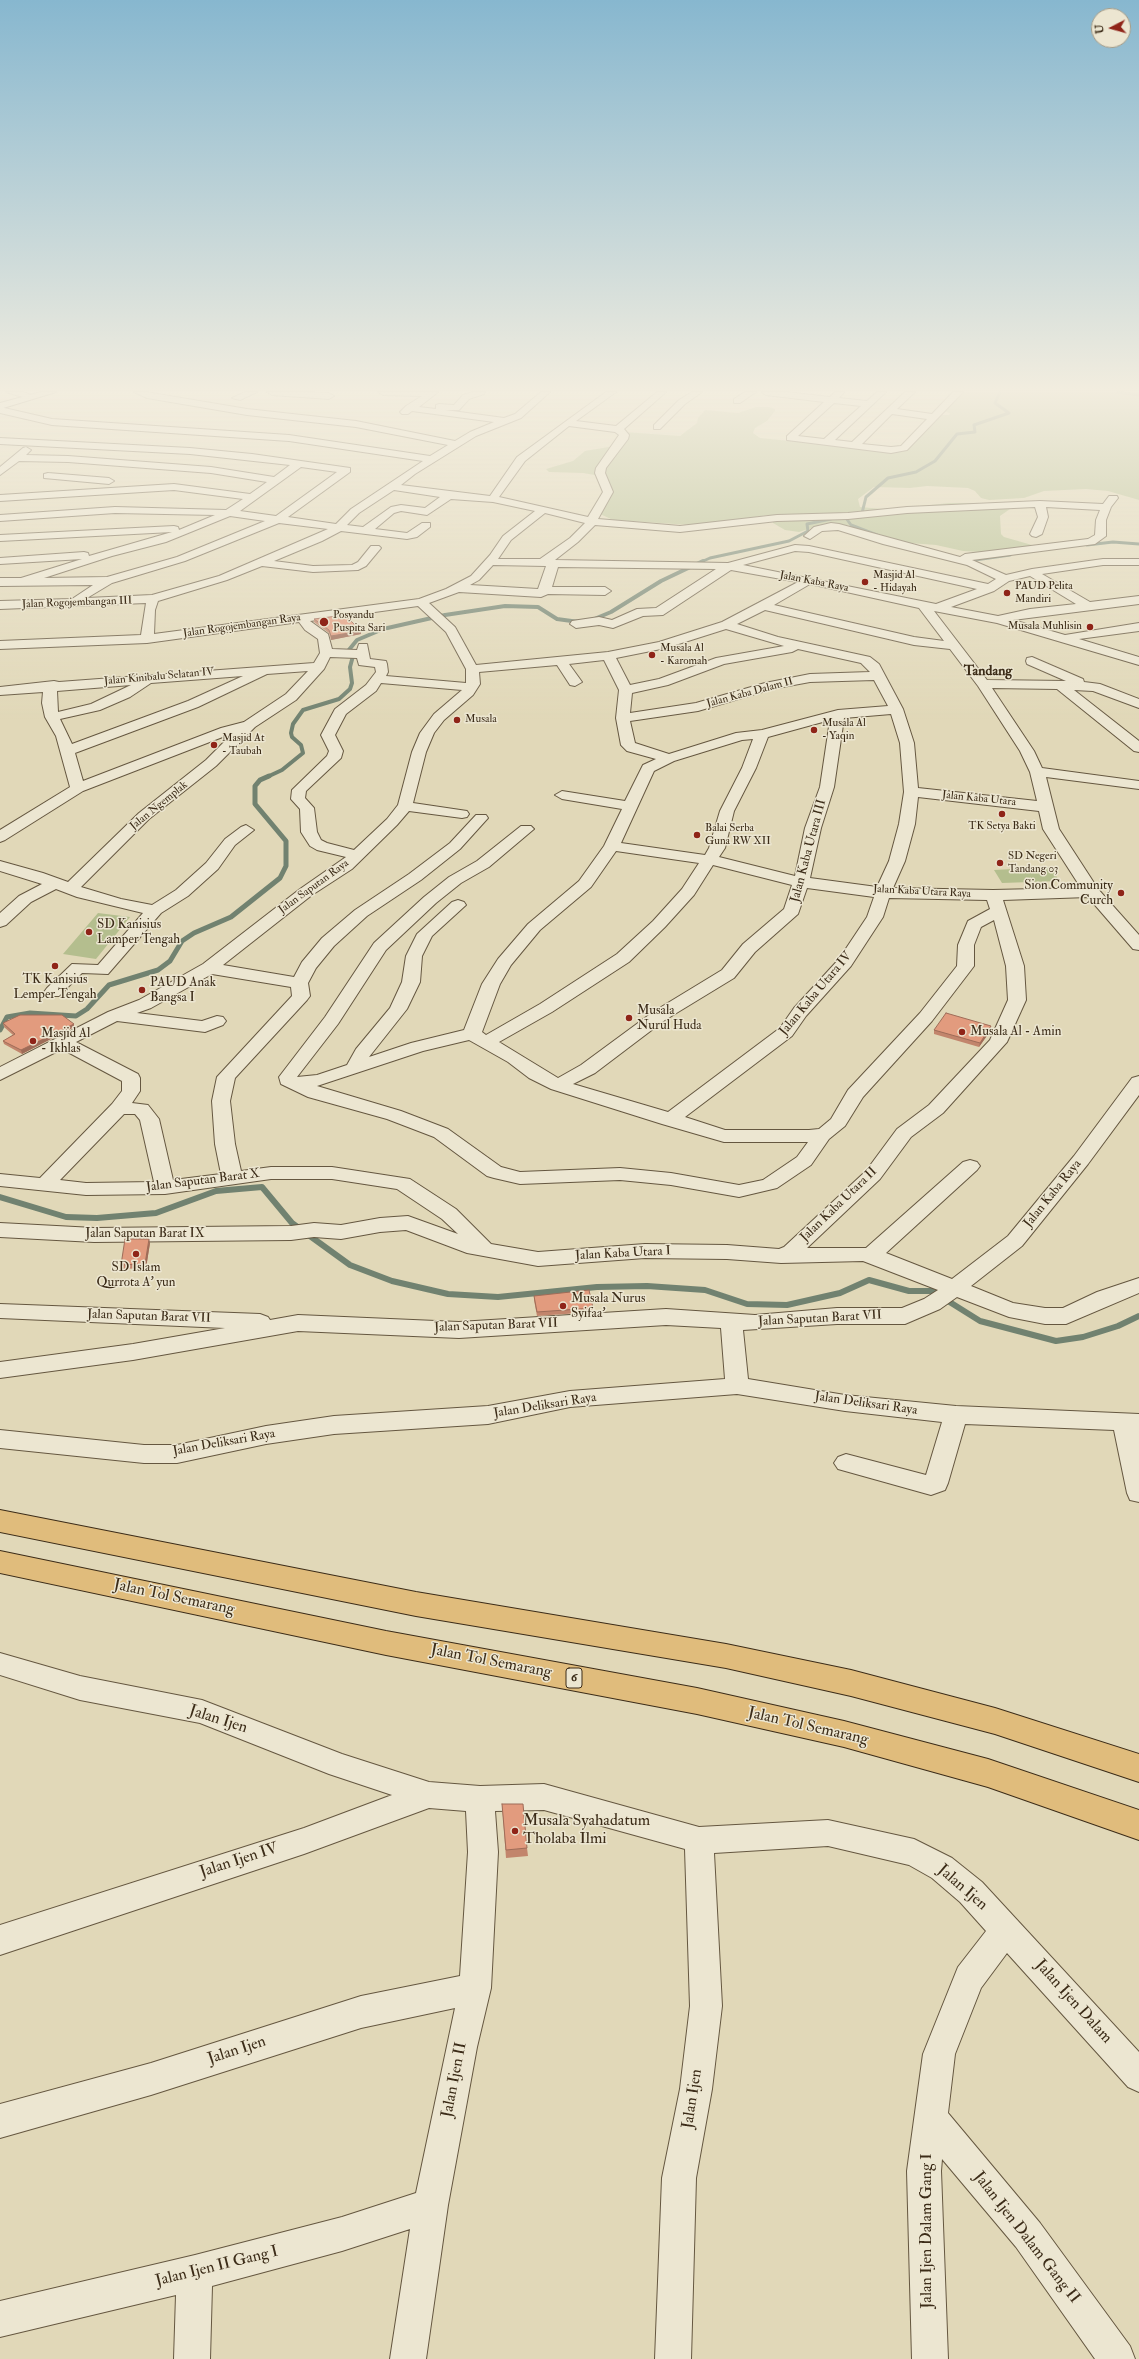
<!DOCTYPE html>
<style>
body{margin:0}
#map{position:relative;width:1139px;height:2359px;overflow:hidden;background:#e1d8b8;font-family:"IM FELL Double Pica",serif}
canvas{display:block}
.north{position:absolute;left:1091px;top:8px;width:40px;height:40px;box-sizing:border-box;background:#ece6d1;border:1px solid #a69c87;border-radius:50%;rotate:264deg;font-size:11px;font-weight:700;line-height:16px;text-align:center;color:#3c2c18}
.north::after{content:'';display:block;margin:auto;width:14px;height:18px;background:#8f2418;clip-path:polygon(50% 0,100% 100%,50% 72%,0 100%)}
</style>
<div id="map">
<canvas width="1139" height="2359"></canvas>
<div class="north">U</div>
</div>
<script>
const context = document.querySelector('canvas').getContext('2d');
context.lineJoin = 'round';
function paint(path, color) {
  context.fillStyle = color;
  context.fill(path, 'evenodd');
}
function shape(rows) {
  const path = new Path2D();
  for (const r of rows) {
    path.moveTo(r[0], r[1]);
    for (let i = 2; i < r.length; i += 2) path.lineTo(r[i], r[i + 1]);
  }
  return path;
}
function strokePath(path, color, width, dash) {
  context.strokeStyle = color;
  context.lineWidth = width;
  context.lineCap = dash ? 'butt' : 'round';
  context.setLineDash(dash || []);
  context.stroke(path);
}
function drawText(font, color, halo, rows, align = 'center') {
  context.font = font + ' "IM FELL Double Pica",serif';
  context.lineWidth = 3;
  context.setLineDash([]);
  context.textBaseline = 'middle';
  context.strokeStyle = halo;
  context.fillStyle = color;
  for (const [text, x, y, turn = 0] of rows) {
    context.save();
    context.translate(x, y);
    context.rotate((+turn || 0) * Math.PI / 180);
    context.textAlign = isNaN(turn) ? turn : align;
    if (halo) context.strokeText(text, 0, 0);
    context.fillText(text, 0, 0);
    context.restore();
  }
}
const green = shape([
 [961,392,1139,392,1139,500,1108,491,1086,489,1044,491,1024,498,989,500,981,498,975,491,968,488,927,486,910,488,874,487,858,499,860,507,907,511,921,506,949,503,1009,503,1010,509,1000,516,1001,534,1004,537,1032,545,1027,548,981,552,963,551,936,545,909,543,871,534,858,527,828,523,799,532,785,530,773,523,773,517,767,515,706,526,613,520,600,514,601,508,613,492,606,477,583,473,549,472,546,469,573,461,585,451,614,446,625,432,680,436,697,423,698,418,705,410,738,413,756,407,769,407,775,409,775,411,767,421,755,428,753,433,760,438,902,452,911,446,942,415,949,415,950,413,943,411,953,398],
 [1051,867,1059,881,1002,883,994,870],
 [98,913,130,917,96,959,63,954]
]);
const streamFar3 = shape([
 [1118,392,1139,395],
 [861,517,866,497,888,478,916,472,935,461,957,434,975,432,974,425,1009,413,995,403,1000,392],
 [846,518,851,525,877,535],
 [1087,545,1113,542,1139,544],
 [968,561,1010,555],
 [701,562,710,558,789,541,808,531,807,524,831,519]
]);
const streamFar2 = shape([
 [592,620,611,612,661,581,703,561],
 [267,777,282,770,303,753,301,745,292,737,291,733,293,724,303,710,339,699,350,689,352,683,350,667,353,656,348,651,357,640,383,629,445,615,505,606,538,607,557,619,579,622]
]);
const streamFar1 = shape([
 [0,1030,7,1017,30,1013,76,1016,87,1009,109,985,158,970,170,961,182,941,194,933,231,917,280,878,286,866,286,841,255,804,255,786,260,780,269,776]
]);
const stream = shape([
 [0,1197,66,1217,97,1218,156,1213,216,1191,262,1187,292,1223,350,1265,392,1281,448,1294,498,1297,597,1287,647,1286,705,1290,747,1304,787,1305,840,1293,869,1280,909,1291,932,1291,980,1321,1056,1341,1083,1337,1118,1326,1139,1316]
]);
const minor = shape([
 [6,392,23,392,31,395,26,398,6,392],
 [134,392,146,392,247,409,356,421,455,441,470,432,494,422,412,411,408,414,402,414,400,412,406,406,422,396,383,395,378,392,438,392,419,407,436,409,436,405,439,404,454,405,463,395,473,392,485,392,484,394,469,399,459,410,445,410,504,418,515,414,541,392,550,392,521,418,476,436,415,474,401,485,490,496,517,457,606,392,616,392,576,421,616,426,657,392,666,392,624,429,629,435,628,439,606,468,605,473,613,492,598,519,680,526,777,515,848,513,907,507,1040,501,1103,504,1109,496,1117,496,1118,498,1111,507,1106,520,1106,536,1095,544,972,560,1006,575,1032,569,1103,559,1139,559,1139,565,1103,565,1042,574,1090,602,1139,596,1139,604,1013,620,1065,635,1139,623,1139,631,1079,639,1139,657,1139,665,997,623,934,611,987,680,1066,681,1027,664,1026,661,1027,658,1032,657,1083,679,1084,682,1100,684,1139,699,1139,708,1093,691,1074,690,1139,741,1139,752,1134,751,1057,689,992,688,1034,751,1042,768,1139,781,1139,789,1046,777,1059,829,1098,889,1139,935,1139,950,1133,949,1088,897,1003,900,1024,966,1026,1000,1007,1042,943,1113,911,1137,880,1179,807,1248,866,1248,963,1162,970,1160,977,1162,980,1166,977,1170,886,1253,952,1279,1008,1236,1074,1156,1132,1078,1139,1076,1139,1095,1088,1164,1022,1246,971,1286,1013,1303,1045,1308,1063,1308,1097,1292,1139,1278,1139,1293,1066,1324,1045,1324,1009,1317,957,1297,940,1309,905,1324,837,1324,743,1330,748,1379,845,1395,956,1406,1139,1414,1139,1502,1130,1500,1127,1493,1114,1430,965,1424,948,1483,945,1490,931,1495,838,1469,834,1463,838,1457,846,1454,926,1475,942,1422,845,1411,737,1394,570,1407,488,1424,334,1434,266,1444,177,1463,144,1463,0,1448,0,1430,144,1445,177,1445,266,1426,334,1416,488,1406,570,1391,725,1379,721,1328,666,1325,459,1338,298,1331,133,1360,0,1378,0,1362,133,1344,225,1328,0,1318,0,1304,260,1314,268,1317,270,1320,298,1315,459,1322,666,1309,755,1315,837,1308,902,1308,924,1299,938,1290,863,1261,781,1263,727,1259,645,1258,538,1266,467,1253,406,1230,380,1232,341,1239,314,1237,291,1240,94,1242,0,1237,0,1223,94,1228,291,1226,314,1223,341,1225,380,1218,408,1216,458,1234,442,1219,397,1189,332,1179,271,1179,165,1194,86,1195,0,1186,0,1174,40,1178,112,1104,122,1091,122,1081,62,1049,0,1080,0,1067,108,1012,139,1000,203,964,300,889,346,857,317,850,310,846,301,832,300,809,291,799,292,790,327,756,329,751,321,735,335,709,366,685,376,672,375,667,359,665,357,658,330,657,324,669,296,700,255,727,216,766,149,819,81,887,121,899,152,905,176,890,206,863,225,839,241,827,246,825,254,830,235,845,218,869,188,896,161,913,108,974,82,973,59,996,47,996,44,992,47,988,72,964,98,965,143,913,77,897,56,889,31,902,6,925,0,927,0,913,19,896,42,884,0,871,0,861,43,873,68,882,139,813,206,760,233,733,83,791,5,840,0,842,0,830,70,787,56,736,45,717,42,703,43,692,0,695,0,687,54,681,59,682,314,663,320,653,318,639,305,630,299,622,147,643,0,649,0,641,141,635,146,603,0,609,0,601,72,599,93,585,0,586,0,578,21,578,82,559,0,564,0,558,84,552,88,553,89,556,172,532,0,541,0,535,174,526,178,527,179,530,215,515,115,513,0,521,0,515,115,507,226,510,243,499,174,490,0,501,0,495,174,484,250,494,267,482,211,473,68,462,19,461,0,475,0,467,23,448,26,447,31,450,26,455,68,456,211,467,274,477,290,465,190,454,0,444,0,438,190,448,252,454,350,468,350,472,288,517,336,524,351,509,423,461,289,441,52,425,0,413,0,407,52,419,289,435,430,456,448,445,356,427,247,415,147,398,134,392],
 [569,426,615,432,619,435,596,468,595,473,603,492,588,517,499,497,525,461,569,426],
 [301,467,337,472,276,516,240,511,301,467],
 [394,490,440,497,425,508,401,505,391,507,363,527,347,525,359,513,394,490],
 [451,499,493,502,535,511,503,536,490,555,471,576,446,589,419,599,154,634,155,610,158,601,227,580,262,566,313,572,358,570,366,566,381,548,379,546,371,546,358,562,352,565,313,566,274,561,322,541,341,531,407,539,417,537,430,527,430,523,422,523,407,533,375,529,394,513,401,511,427,515,451,499],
 [1035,507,1038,517,1030,534,1032,536,1036,537,1042,534,1048,517,1046,507,1100,510,1096,520,1095,535,1088,539,965,554,960,557,839,524,831,523,814,527,804,536,810,539,822,531,838,530,883,544,967,565,996,579,988,584,809,546,795,545,728,563,555,560,578,542,595,525,680,532,777,521,848,519,907,513,1035,507],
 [545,513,585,523,570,538,540,559,498,559,511,540,545,513],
 [230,516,265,521,177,557,107,577,44,578,112,556,166,542,230,516],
 [279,523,328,529,219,576,152,595,87,598,112,583,185,561,279,523],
 [795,551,809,552,977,589,936,604,743,565,795,551],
 [493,565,546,566,538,589,470,585,479,580,493,565],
 [558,567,716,569,656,608,637,609,612,620,599,617,572,621,570,624,576,628,599,625,613,628,643,616,663,615,731,570,798,582,722,622,659,642,608,652,476,665,455,627,429,603,459,592,541,597,548,594,605,595,611,591,605,587,552,587,558,567],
 [1030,576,1076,604,1030,609,998,616,951,607,994,591,1009,581,1030,576],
 [810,584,919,608,944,641,914,637,774,605,810,584],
 [418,606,446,632,466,669,466,683,386,676,388,672,387,664,386,661,370,659,367,644,359,644,357,650,332,649,328,634,310,621,418,606],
 [765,610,914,645,950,649,978,686,1020,751,1030,772,1037,801,918,788,914,743,903,709,879,664,870,657,778,637,737,624,765,610],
 [726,629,784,646,716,658,659,679,630,685,616,658,666,648,726,629],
 [798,649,861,663,870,672,810,674,765,683,696,703,630,713,632,693,668,685,724,664,792,652,798,649],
 [604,660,619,690,616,718,621,745,627,751,656,759,643,765,625,801,562,791,555,795,562,799,622,809,604,846,579,881,528,924,498,959,482,984,464,1030,411,1043,369,1057,407,1009,420,982,422,956,432,936,466,905,464,902,458,900,452,902,417,934,406,956,402,982,390,1008,356,1049,347,1065,317,1075,297,1077,338,1024,386,950,436,903,461,883,489,867,534,829,531,826,521,826,477,861,449,877,424,897,374,943,325,1017,279,1077,281,1084,308,1097,387,1119,434,1137,487,1176,494,1178,520,1184,620,1180,671,1185,739,1197,777,1188,811,1165,829,1139,845,1126,863,1097,932,1021,971,970,974,966,974,945,981,927,994,920,1006,966,1008,1000,990,1040,929,1105,897,1129,866,1171,784,1247,779,1249,727,1245,645,1244,538,1252,491,1244,456,1209,410,1179,332,1167,271,1167,241,1171,235,1144,230,1101,235,1078,307,1000,310,996,308,983,316,968,334,946,367,916,421,880,460,849,488,818,486,815,476,815,450,843,409,874,355,910,322,938,302,962,294,977,223,965,312,895,352,869,397,825,409,811,462,818,467,817,469,814,467,811,413,803,426,752,434,733,444,720,473,695,480,684,479,672,557,665,570,685,575,686,582,682,569,664,604,660],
 [308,671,286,694,244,722,221,728,83,781,75,753,198,707,267,674,308,671],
 [243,676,188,701,72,744,60,719,100,710,130,697,151,683,243,676],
 [874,680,888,706,838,710,762,730,736,733,669,754,635,743,630,721,698,711,772,689,810,682,874,680],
 [381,683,462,690,434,714,420,733,412,752,398,805,387,819,354,850,327,843,321,840,317,832,314,808,305,798,306,791,341,758,343,751,335,735,346,714,376,691,381,683],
 [131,685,91,704,58,712,57,691,131,685],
 [891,714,900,743,904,792,899,824,889,861,877,887,810,878,821,828,834,787,844,718,891,714],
 [830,720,820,787,805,828,795,876,719,857,725,848,734,811,756,768,768,737,830,720],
 [753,739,742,768,720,811,709,848,705,855,621,843,654,771,674,761,742,740,753,739],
 [918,797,1039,811,1043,829,1081,888,993,890,893,888,905,861,915,824,918,797],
 [616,851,699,863,682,889,653,921,617,954,540,1004,486,1035,482,1032,500,984,511,965,540,930,591,887,616,851],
 [713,865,792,885,784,909,743,944,722,970,653,1012,581,1065,558,1078,499,1042,552,1012,629,962,665,927,694,895,713,865],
 [807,888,874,897,867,917,839,959,794,1008,780,1028,668,1112,573,1084,595,1073,665,1020,734,978,755,952,798,914,807,888],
 [889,898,987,900,990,909,968,921,958,945,957,966,920,1013,848,1090,831,1119,819,1129,809,1130,725,1130,685,1117,792,1036,806,1016,851,966,883,917,889,898],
 [212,974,291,987,292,996,217,1077,212,1101,215,1144,221,1174,173,1180,159,1119,148,1105,132,1103,140,1091,140,1078,138,1074,76,1042,117,1021,205,1032,223,1025,226,1021,223,1017,217,1016,202,1021,137,1013,151,1008,212,974],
 [469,1040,508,1062,529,1078,551,1089,662,1124,724,1142,808,1142,797,1157,763,1180,739,1185,671,1173,620,1168,520,1172,501,1167,448,1129,401,1111,317,1086,423,1051,469,1040],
 [124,1114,135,1114,140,1120,154,1182,86,1183,60,1180,124,1114],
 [245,392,257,392,240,400,232,398,245,392],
 [267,392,305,392,329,393,334,396,329,399,272,395,267,392],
 [692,392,702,392,685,404,660,429,654,429,654,425,679,400,692,392],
 [745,392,756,392,740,403,734,403,734,399,745,392],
 [762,392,786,392,830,397,835,392,844,392,839,398,867,401,877,392,886,392,835,440,852,442,905,392,915,392,897,409,932,414,953,392,963,392,907,450,891,453,787,440,787,436,824,402,766,395,762,392],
 [834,403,861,406,824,439,798,436,834,403],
 [892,414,927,419,901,446,891,447,862,444,892,414],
 [48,473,109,478,114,481,109,484,44,478,44,474,48,473],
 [0,1653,80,1676,202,1700,342,1754,429,1782,480,1786,544,1784,699,1827,828,1820,914,1839,952,1858,982,1882,1139,2052,1139,2092,1128,2087,1007,1953,981,1988,955,2054,948,2113,1040,2223,1130,2346,1135,2359,1095,2359,1016,2247,942,2159,941,2171,948,2359,912,2359,907,2171,923,2054,958,1967,986,1931,960,1902,932,1878,909,1865,828,1846,714,1853,722,2006,712,2089,696,2178,691,2359,655,2359,662,2178,680,2089,690,2006,685,1849,544,1810,495,1811,498,1852,491,1988,477,2047,448,2205,426,2359,390,2359,410,2229,342,2251,212,2286,210,2359,174,2359,176,2295,0,2337,0,2301,195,2255,342,2217,416,2193,455,2008,361,2028,151,2095,0,2138,0,2104,151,2063,361,1996,460,1976,468,1852,466,1811,429,1808,304,1854,0,1955,0,1925,304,1828,392,1795,329,1774,200,1723,80,1700,0,1675,0,1653]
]);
const secondary = shape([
 [41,392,56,392,0,409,0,403,41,392]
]);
const motorway = shape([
 [0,1510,416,1592,726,1644,851,1670,995,1708,1139,1754,1139,1782,995,1734,851,1696,726,1668,416,1616,0,1532,0,1510],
 [0,1551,386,1631,697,1688,844,1721,988,1759,1139,1810,1139,1840,988,1787,844,1747,697,1714,386,1655,0,1573,0,1551]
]);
const wall = shape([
 [314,619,361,631,361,634,331,640,329,633,314,622],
 [3,1023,74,1024,74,1027,22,1054,4,1044,3,1041,13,1035,4,1027],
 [991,1026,991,1030,979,1047,934,1034,934,1030],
 [150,1243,146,1268,122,1269,121,1265],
 [534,1296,593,1308,593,1312,537,1316,534,1300],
 [502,1804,527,1848,528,1856,506,1858]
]);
const shadedWall = shape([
 [361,631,361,634,331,640,331,636],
 [74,1024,74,1027,22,1054,21,1050],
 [991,1026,991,1030,979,1047,980,1043],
 [149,1239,150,1243,146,1268,145,1264]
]);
const building = shape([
 [345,615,361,631,331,636,329,630,314,619,345,615],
 [946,1013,991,1026,980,1043,934,1030,946,1013],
 [20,1015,62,1015,74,1024,21,1050,3,1041,15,1034,3,1023,20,1015],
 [125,1239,149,1239,145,1264,121,1265,125,1239],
 [589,1290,593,1308,537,1312,534,1296,589,1290],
 [502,1804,523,1804,527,1848,506,1850,502,1804]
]);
const markers = [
 [865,582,4,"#8f2418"],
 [1007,593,4,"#8f2418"],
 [324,622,5,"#8f2418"],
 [1090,627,4,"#8f2418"],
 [652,655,4,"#8f2418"],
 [457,720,4,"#8f2418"],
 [814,730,4,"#8f2418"],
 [214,745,4,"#8f2418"],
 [1002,814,4,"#8f2418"],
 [697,835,4,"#8f2418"],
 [1000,863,4,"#8f2418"],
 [1121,893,4,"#8f2418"],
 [89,932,4,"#8f2418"],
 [55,966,4,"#8f2418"],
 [142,990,4,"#8f2418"],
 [629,1018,4,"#8f2418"],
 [962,1032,4,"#8f2418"],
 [33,1041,4,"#8f2418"],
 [136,1254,4,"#8f2418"],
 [563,1306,4,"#8f2418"],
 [515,1831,4,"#8f2418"]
];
const farPoinames = [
 ["Masjid Al",873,576],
 ["- Hidayah",873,589],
 ["PAUD Pelita",1015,587],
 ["Mandiri",1015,600],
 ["Posyandu",333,616],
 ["Puspita Sari",333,629],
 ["Musala Muhlisin",1082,627,"right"],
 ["Musala Al",660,649],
 ["- Karomah",660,662],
 ["Musala",465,720],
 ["Musala Al",822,724],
 ["- Yaqin",822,737],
 ["Masjid At",222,739],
 ["- Taubah",222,752],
 ["TK Setya Bakti",1002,827,"center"],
 ["Balai Serba",705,829],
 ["Guna RW XII",705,842],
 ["SD Negeri",1008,857],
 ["Tandang 03",1008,870]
];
const farStreetnames = [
 ["Jalan Kaba Raya",814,582,11],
 ["Jalan Rogojembangan III",77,603,-2],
 ["Jalan Rogojembangan Raya",242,626,-8],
 ["Jalan Kinibalu Selatan IV",159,677,-5],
 ["Jalan Kaba Dalam II",750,693,-15],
 ["Jalan Kaba Utara",979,799,6],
 ["Jalan Ngemplak",159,806,-39],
 ["Jalan Saputan Raya",314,887,-36],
 ["Jalan Kaba Utara Raya",922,892,3]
];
const shields = [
 [574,1678,16]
];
const shieldNames = [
 ["6",574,1678]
];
const streetNames = [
 ["Jalan Kaba Utara III",809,851,-75],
 ["Jalan Kaba Utara IV",816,994,-50],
 ["Jalan Saputan Barat X",203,1181,-7],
 ["Jalan Kaba Raya",1053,1194,-51],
 ["Jalan Kaba Utara II",839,1205,-44],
 ["Jalan Saputan Barat IX",145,1234],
 ["Jalan Kaba Utara I",623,1254,-3],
 ["Jalan Saputan Barat VII",149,1317,2],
 ["Jalan Saputan Barat VII",820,1319,-3],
 ["Jalan Saputan Barat VII",496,1326,-2],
 ["Jalan Deliksari Raya",866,1404,8],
 ["Jalan Deliksari Raya",545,1406,-9],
 ["Jalan Deliksari Raya",224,1443,-10]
];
const poiNames = [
 ["Sion Community",1113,886,"right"],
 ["Curch",1113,901,"right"],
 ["SD Kanisius",97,925],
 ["Lamper Tengah",97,940],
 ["TK Kanisius",55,980,"center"],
 ["Lemper Tengah",55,995,"center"],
 ["PAUD Anak",150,983],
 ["Bangsa I",150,998],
 ["Musala",637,1011],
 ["Nurul Huda",637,1026],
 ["Musala Al - Amin",970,1032],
 ["Masjid Al",41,1034],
 ["- Ikhlas",41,1049],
 ["SD Islam",136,1268,"center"],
 ["Qurrota A' yun",136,1283,"center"],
 ["Musala Nurus",571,1299],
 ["Syifaa'",571,1314]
];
const farDistrictnames = [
 ["Tandang",988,672]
];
const nearStreetnames = [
 ["Jalan Tol Semarang",174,1598,12],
 ["Jalan Tol Semarang",491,1662,11],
 ["Jalan Ijen",218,1720,18],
 ["Jalan Tol Semarang",808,1727,13],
 ["Jalan Ijen IV",239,1861,-18],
 ["Jalan Ijen",962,1888,41],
 ["Jalan Ijen Dalam",1073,2002,48],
 ["Jalan Ijen",237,2051,-18],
 ["Jalan Ijen II",455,2080,-79],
 ["Jalan Ijen",693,2099,-81],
 ["Jalan Ijen Dalam Gang I",928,2231,-90],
 ["Jalan Ijen Dalam Gang II",1026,2238,52],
 ["Jalan Ijen II Gang I",217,2267,-14]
];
const nearPoinames = [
 ["Musala Syahadatum",523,1822],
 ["Tholaba Ilmi",523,1840]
];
paint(green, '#b4be8e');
strokePath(streamFar3, '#718270', 3);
strokePath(streamFar2, '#718270', 4);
strokePath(streamFar1, '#718270', 5);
strokePath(stream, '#718270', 6);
strokePath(minor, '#655740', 2);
strokePath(secondary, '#3c2c18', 2);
strokePath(motorway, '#3c2c18', 2);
paint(minor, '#ece6d1');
paint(secondary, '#ece6d1');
paint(motorway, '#e0bc7c');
paint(wall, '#c2856c');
paint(shadedWall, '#9e6c58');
paint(building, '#e29b7e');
strokePath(building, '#9e6c58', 1);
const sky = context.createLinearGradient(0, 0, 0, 722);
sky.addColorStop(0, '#87b7cf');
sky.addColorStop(0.54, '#f2eddf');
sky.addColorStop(1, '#f2eddf00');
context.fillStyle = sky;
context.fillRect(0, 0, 1139, 722);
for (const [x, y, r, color] of markers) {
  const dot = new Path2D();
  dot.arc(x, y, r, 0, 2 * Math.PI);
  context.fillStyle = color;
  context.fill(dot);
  strokePath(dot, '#ece6d1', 1.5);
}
drawText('11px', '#3c2c18', '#ece6d1', farPoinames, 'left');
drawText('11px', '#3c2c18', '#ece6d1', farStreetnames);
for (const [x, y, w] of shields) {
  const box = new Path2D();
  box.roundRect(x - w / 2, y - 10, w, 20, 3);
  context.fillStyle = '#ece6d1';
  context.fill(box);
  strokePath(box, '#3c2c18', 1);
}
drawText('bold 12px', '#3c2c18', null, shieldNames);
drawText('13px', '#3c2c18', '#ece6d1', streetNames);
drawText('13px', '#3c2c18', '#ece6d1', poiNames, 'left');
drawText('bold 14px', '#3c2c18', '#ece6d1', farDistrictnames);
drawText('16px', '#3c2c18', '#ece6d1', nearStreetnames);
drawText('16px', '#3c2c18', '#ece6d1', nearPoinames, 'left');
</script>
